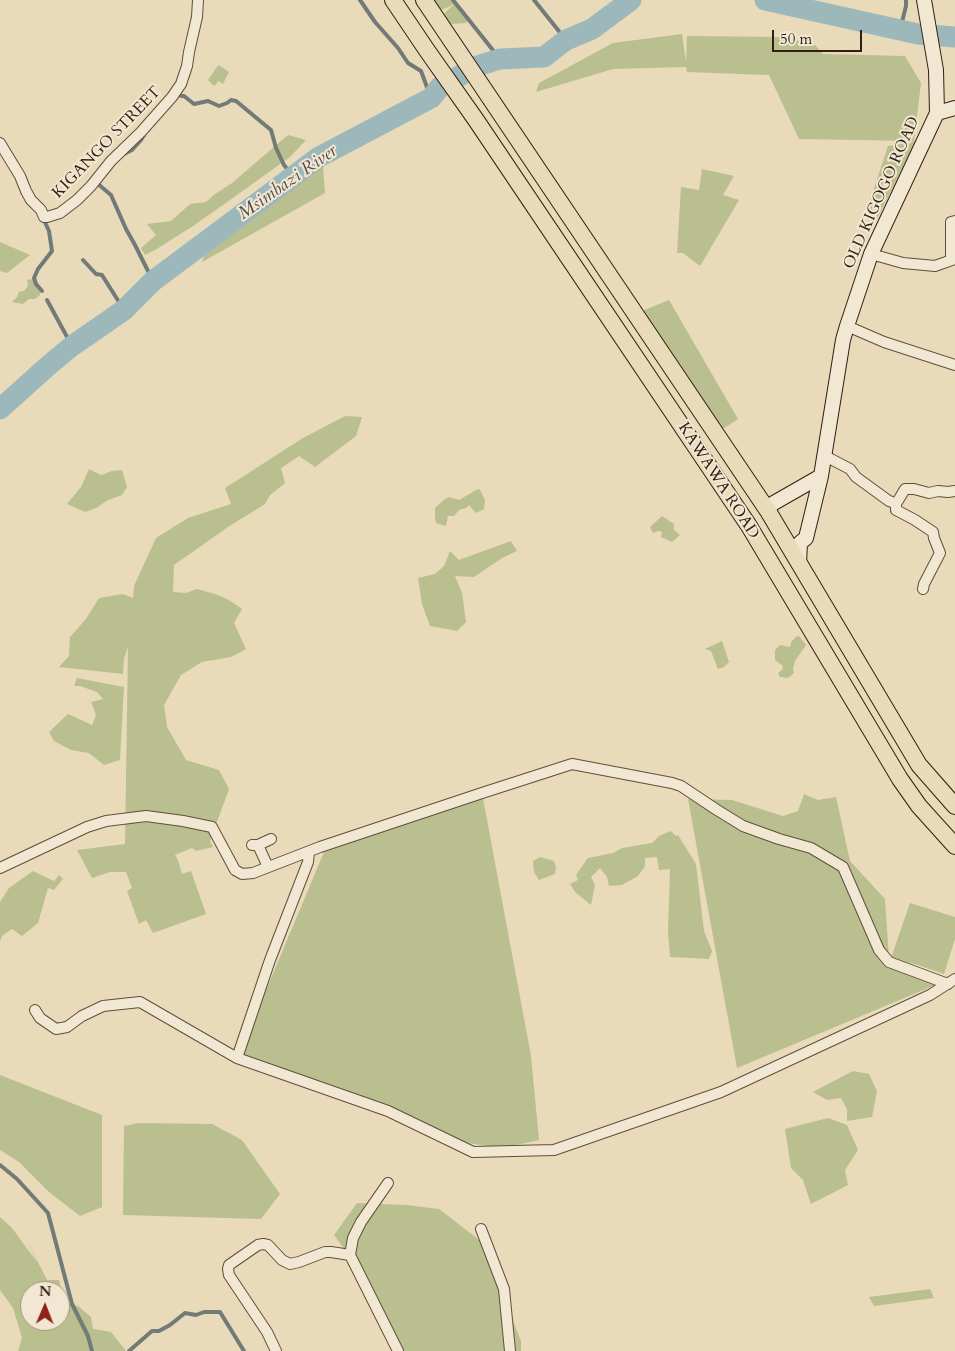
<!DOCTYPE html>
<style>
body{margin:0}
#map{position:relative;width:955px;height:1351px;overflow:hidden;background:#e9dab9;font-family:Cardo,serif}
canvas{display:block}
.north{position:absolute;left:20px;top:1281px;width:50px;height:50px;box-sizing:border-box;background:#f1e7d2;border:1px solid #a59785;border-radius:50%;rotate:1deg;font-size:14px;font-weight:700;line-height:20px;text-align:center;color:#321f12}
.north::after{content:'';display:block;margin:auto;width:18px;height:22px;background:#8f2418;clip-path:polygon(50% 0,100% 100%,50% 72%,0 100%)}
.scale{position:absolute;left:772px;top:30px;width:90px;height:22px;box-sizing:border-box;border:2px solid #321f12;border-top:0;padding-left:6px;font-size:15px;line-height:18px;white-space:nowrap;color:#321f12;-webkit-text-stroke:4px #f1e7d2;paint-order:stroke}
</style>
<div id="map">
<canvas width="955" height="1351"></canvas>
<div class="north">N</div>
<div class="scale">50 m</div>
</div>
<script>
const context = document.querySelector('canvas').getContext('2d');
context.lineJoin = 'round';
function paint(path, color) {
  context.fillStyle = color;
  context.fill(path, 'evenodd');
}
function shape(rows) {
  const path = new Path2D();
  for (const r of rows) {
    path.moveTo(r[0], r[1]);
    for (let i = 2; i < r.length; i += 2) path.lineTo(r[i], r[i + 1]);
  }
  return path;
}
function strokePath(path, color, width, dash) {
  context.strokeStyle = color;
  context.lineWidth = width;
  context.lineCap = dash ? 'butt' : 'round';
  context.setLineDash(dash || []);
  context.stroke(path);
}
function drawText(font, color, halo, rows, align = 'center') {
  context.font = font + ' Cardo,serif';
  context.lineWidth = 4;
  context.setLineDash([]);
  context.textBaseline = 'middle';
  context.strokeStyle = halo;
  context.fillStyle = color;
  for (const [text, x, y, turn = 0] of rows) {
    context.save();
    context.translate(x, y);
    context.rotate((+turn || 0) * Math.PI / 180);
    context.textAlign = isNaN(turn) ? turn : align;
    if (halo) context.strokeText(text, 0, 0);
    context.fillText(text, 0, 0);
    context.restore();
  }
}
const green = shape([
 [432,0,455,0,468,18,466,23,450,24,442,15,455,4,439,11],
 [682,34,686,62,687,36,783,37,815,45,823,54,905,56,921,83,914,141,799,139,769,75,687,72,686,67,613,69,536,92,539,83,613,43],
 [219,65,229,72,223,84,219,81,214,86,208,80,216,68],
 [288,135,306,140,290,157,230,200,193,226,155,250,145,255,141,248,156,235,147,224,171,221,190,204,206,202,215,194,232,183],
 [916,141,877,219,865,216,888,146],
 [323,166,325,193,202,262,208,244,274,179],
 [702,169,734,176,723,195,739,200,700,266,683,253,677,253,681,187,699,190],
 [0,242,30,255,7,273,0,271],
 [34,279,40,290,40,295,35,299,29,299,23,304,12,302,17,297,19,292,24,291,28,286,27,280],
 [669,300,738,419,720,431,635,314],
 [345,416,362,417,356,436,315,467,299,456,281,468,285,483,270,495,265,504,228,527,174,565,173,592,186,593,197,589,215,594,229,600,242,609,234,623,246,649,231,657,202,662,181,675,164,705,167,727,186,760,219,770,229,789,210,841,213,847,196,851,192,848,175,855,178,860,182,874,191,871,206,914,153,933,146,920,139,924,127,891,132,888,126,872,110,872,92,878,77,850,125,844,128,647,124,659,123,674,59,667,69,656,70,637,86,619,99,598,123,594,133,598,134,586,156,538,188,518,231,504,225,488,303,438],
 [89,469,101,475,112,471,122,470,127,487,122,495,108,500,96,508,85,512,67,504,81,487],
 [478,489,480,490,485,500,484,509,476,513,469,505,466,508,459,510,454,516,448,516,446,526,436,523,435,518,435,508,445,499,449,497,459,500],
 [662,516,674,524,674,530,680,535,672,542,661,537,662,532,658,531,653,533,650,527],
 [511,541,517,551,502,558,474,577,455,576,462,593,466,622,457,631,430,626,422,604,418,578,435,574,444,566,450,551,459,560],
 [799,636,806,645,795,661,793,669,794,673,788,678,780,677,778,673,782,670,783,666,775,660,775,650,780,645,790,647,791,642,796,637],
 [722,641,729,662,724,667,718,669,711,651,705,649],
 [77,678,124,687,120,760,104,765,89,753,71,750,54,741,49,732,68,714,92,725,96,715,91,702,103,699,97,692,80,686,74,686],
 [482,793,531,1056,539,1140,502,1148,460,1142,238,1057,324,852],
 [804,794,818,800,836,797,850,861,885,899,889,958,891,958,910,903,955,917,955,939,944,974,918,965,897,960,940,976,933,986,737,1068,688,799,732,800,783,816,798,811],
 [671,831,676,836,678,835,696,864,704,931,712,951,709,959,670,957,668,931,670,869,659,870,657,857,645,858,645,866,638,876,622,885,609,886,607,877,600,868,591,877,595,885,591,905,575,892,570,884,578,880,576,875,588,858,613,853,622,848,652,843,659,836],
 [540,857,554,861,556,867,555,874,539,880,534,872,533,861],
 [33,871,54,881,59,875,63,879,54,890,48,888,38,923,22,936,12,929,2,936,0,941,0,902,9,888],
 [853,1071,869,1074,877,1091,872,1117,847,1121,847,1109,841,1098,827,1100,813,1092],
 [0,1075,102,1115,102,1207,80,1216,49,1192,19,1162,0,1150],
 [828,1118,847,1125,858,1150,845,1170,848,1185,811,1204,803,1180,791,1168,785,1129],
 [139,1123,212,1124,242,1140,280,1194,261,1219,123,1215,124,1126],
 [357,1203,406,1205,439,1209,482,1242,521,1341,521,1351,393,1351,365,1278,334,1235],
 [0,1217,12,1228,37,1262,25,1237,47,1280,59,1280,65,1303,78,1306,91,1317,93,1329,111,1332,126,1351,18,1351,22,1338,13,1308,0,1290],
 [30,1291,60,1291,60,1321,30,1321],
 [930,1289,934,1298,874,1306,869,1297]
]);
const stream = shape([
 [360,0,375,22,398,48,408,63,421,71,431,98],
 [453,0,500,59],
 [534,0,566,40],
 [900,30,906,6,906,0],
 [181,96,184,96,194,104,208,101,219,106,227,103,231,100,236,101,271,130,276,148,284,165,293,176],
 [122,155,132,150,141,140,144,135],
 [99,180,98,184,111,195,126,229,135,245,153,281],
 [83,260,96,274,102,275,124,310],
 [42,291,36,284,34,278,38,269,52,251,49,231,43,218],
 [47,300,72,346],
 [0,1165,17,1179,48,1213,72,1304,88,1336,92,1351],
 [129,1351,152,1331,159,1331,170,1325,185,1313,196,1315,204,1312,220,1312,244,1351]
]);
const river = shape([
 [765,0,918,34,955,37],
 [0,409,49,365,72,346,124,310,153,281,319,157,431,98,440,87,477,66,500,59,544,57,566,40,592,29,631,0]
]);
const street = shape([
 [0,143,20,176,26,191,31,200,41,210,44,217,47,217,60,213,77,200,91,186,111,161,141,132,172,97,181,84,187,66,189,52,197,17,198,0],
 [871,254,903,263,935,266,955,259],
 [951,260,951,222,955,221],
 [847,326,884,342,955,365],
 [825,456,850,469,856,477,889,501,892,502,896,504,896,510,915,520,933,532,934,538,940,553,924,584,923,589],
 [896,504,905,489,914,489,929,493,938,491,948,492,955,491],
 [252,845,258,845,268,867],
 [258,845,271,839],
 [0,868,87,827,106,821,146,816,183,821,212,827,235,870,242,874,253,873,320,847,482,793,572,764,672,783,681,786,717,810,743,826,779,839,811,848,843,867,879,950,889,962,948,984],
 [35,1010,40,1018,56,1029,67,1027,82,1016,103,1006,140,1002,237,1058,388,1111,473,1152,554,1150,721,1092,930,995,955,979],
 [237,1058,270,960,308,862,309,852],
 [388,1183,361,1222,353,1238,350,1255,398,1351],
 [481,1229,504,1289,510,1351],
 [276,1351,267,1332,229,1275,228,1269,229,1265,258,1245,263,1244,268,1245,282,1260,290,1264,299,1262,325,1252,331,1252,350,1255]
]);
const secondary = shape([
 [937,113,955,108],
 [768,511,772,504,821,476],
 [799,563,800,543,806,538,821,476,843,340,847,326,871,254,937,113,936,70,924,0]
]);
const primary = shape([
 [393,0,426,49,476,120,749,526,900,779,919,806,955,846],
 [424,0,768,511,919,765,955,806]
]);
const streetNames = [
 ["KIGANGO STREET",107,143,-46],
 ["OLD KIGOGO ROAD",882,193,-66],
 ["KAWAWA ROAD",718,481,57]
];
const waterNames = [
 ["Msimbazi River",288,183,-35]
];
paint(green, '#b9bf8e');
strokePath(stream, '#727b77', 4);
strokePath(river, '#9db8bb', 21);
strokePath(street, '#604e3c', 12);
strokePath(secondary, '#321f12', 16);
strokePath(primary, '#321f12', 18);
strokePath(street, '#f1e7d2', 10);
strokePath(secondary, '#f1e7d2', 14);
strokePath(primary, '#e9dab9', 16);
drawText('16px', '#321f12', '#f1e7d2', streetNames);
drawText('italic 18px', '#524d45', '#f1e7d2', waterNames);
</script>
